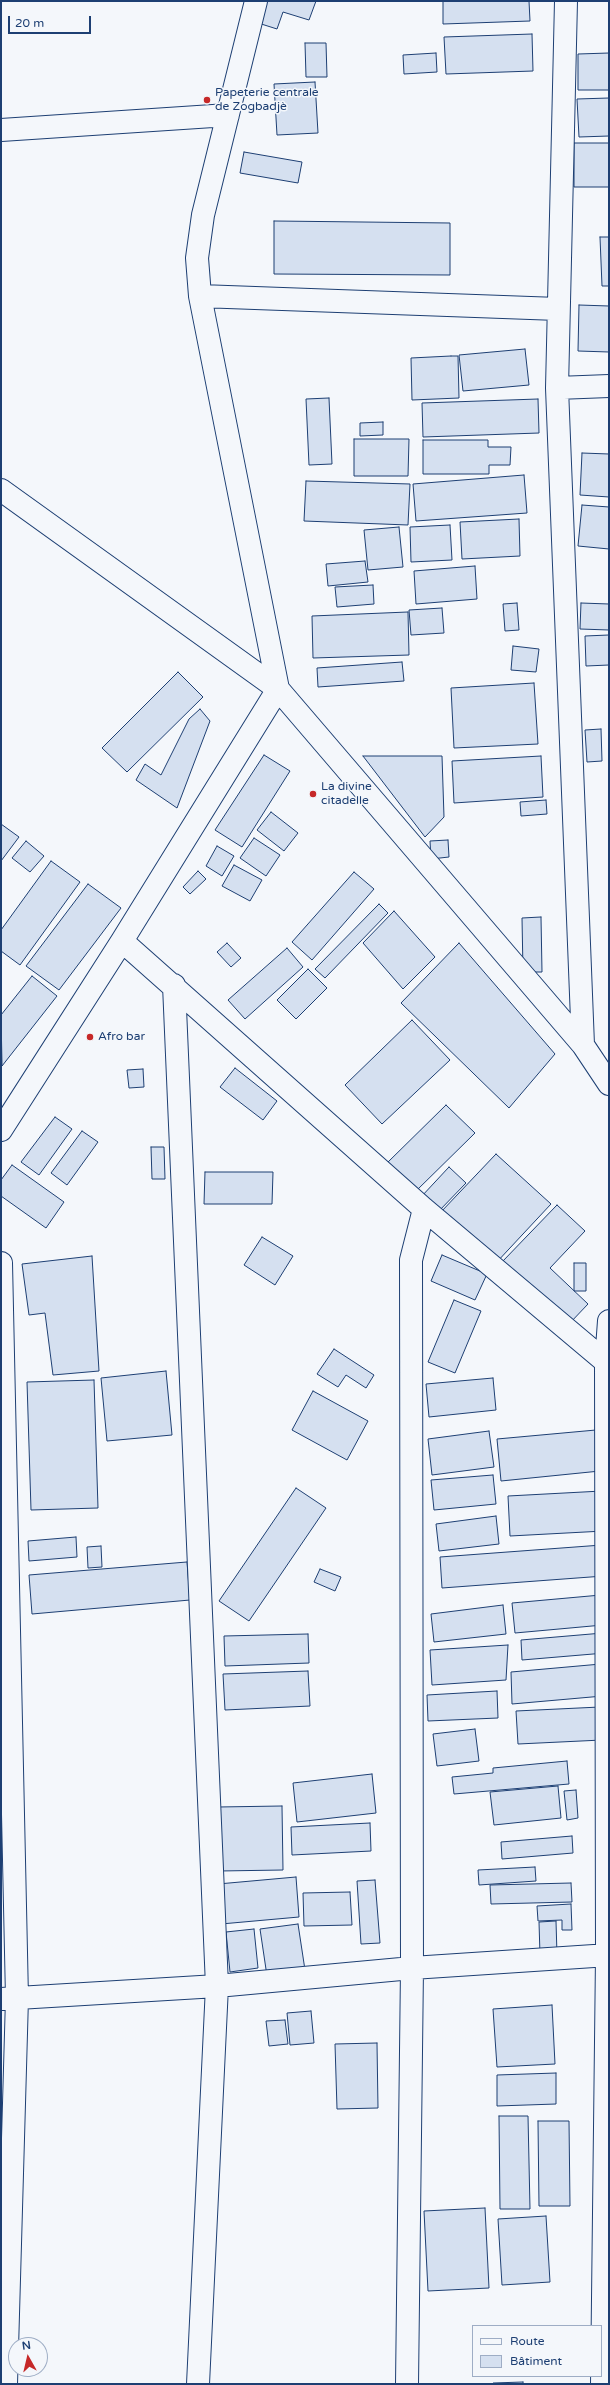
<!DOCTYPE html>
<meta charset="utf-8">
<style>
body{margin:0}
#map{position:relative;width:610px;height:2385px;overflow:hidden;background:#f4f7fb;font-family:"Varela Round",sans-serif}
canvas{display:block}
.frame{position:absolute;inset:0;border:2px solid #1d3f73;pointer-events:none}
.legend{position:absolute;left:472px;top:2325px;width:130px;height:52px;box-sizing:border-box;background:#f4f7fb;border:1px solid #9eadc5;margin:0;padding:5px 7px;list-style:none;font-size:12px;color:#1d3f73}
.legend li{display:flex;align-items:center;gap:8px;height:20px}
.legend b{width:20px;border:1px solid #9eadc5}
.north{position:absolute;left:8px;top:2337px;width:40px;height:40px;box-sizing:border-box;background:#f4f7fb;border:1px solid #9eadc5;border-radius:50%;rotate:352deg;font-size:11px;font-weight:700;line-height:16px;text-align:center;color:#1d3f73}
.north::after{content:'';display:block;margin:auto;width:14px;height:18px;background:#c62828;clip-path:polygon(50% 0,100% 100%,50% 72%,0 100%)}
.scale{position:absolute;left:8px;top:16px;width:83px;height:18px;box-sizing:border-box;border:2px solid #1d3f73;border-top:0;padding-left:5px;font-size:12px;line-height:14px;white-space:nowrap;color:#1d3f73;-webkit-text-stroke:3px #f4f7fb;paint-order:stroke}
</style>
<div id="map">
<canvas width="610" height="2385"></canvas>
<div class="frame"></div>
<ul class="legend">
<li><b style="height:5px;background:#f4f7fb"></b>Route</li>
<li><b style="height:11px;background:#d5e0f0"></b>Bâtiment</li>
</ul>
<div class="north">N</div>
<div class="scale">20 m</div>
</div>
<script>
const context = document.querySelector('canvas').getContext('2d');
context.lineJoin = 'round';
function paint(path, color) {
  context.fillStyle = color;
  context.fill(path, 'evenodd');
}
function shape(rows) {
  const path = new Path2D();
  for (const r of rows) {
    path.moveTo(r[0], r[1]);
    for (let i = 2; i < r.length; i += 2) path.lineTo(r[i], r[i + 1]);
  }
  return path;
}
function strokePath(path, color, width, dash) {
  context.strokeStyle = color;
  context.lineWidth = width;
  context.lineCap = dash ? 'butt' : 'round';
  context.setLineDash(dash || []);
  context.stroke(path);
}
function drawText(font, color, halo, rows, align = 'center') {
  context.font = font + ' "Varela Round",sans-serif';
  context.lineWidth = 3;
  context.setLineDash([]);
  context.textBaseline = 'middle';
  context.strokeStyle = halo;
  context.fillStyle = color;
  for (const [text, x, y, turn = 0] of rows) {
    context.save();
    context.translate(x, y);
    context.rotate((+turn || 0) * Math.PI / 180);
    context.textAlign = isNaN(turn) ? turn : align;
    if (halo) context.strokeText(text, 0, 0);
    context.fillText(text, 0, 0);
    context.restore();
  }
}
const building = shape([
 [262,1,316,1,309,20,283,12,277,29,255,22,262,1],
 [443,1,529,1,530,21,443,24,443,1],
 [532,34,533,71,446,74,444,37,532,34],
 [305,43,326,43,327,77,306,77,305,43],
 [436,53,437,72,404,74,403,55,436,53],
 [609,53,609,90,578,90,578,54,609,53],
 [315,82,318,133,277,135,274,84,315,82],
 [609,98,609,136,579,137,577,99,609,98],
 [574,143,609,143,609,187,574,187,574,143],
 [244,152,302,162,298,183,240,173,244,152],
 [274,221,450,223,450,275,274,274,274,221],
 [600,237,609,237,609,286,602,286,600,237],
 [579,305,609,306,609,352,578,351,579,305],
 [525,349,529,385,463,391,459,355,525,349],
 [451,356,458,356,459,398,412,400,411,358,451,356],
 [329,398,332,464,309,465,306,399,329,398],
 [538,399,539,433,423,437,422,403,538,399],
 [383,422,383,435,360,436,360,423,383,422],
 [354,439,409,439,408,476,354,476,354,439],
 [423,440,488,440,488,447,511,447,510,465,489,465,489,474,423,474,423,440],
 [582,453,609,454,609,497,580,495,582,453],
 [524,475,527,513,416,521,413,484,524,475],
 [306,481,410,484,408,525,304,521,306,481],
 [582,505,609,507,609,549,578,546,582,505],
 [519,519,520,556,462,559,460,522,519,519],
 [450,525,452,560,411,562,410,527,450,525],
 [399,527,403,567,368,570,364,530,399,527],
 [365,561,368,582,328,586,326,564,365,561],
 [475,566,477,599,416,604,414,571,475,566],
 [373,585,374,604,337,607,335,587,373,585],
 [517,603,519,630,505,631,503,604,517,603],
 [581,603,609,604,609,630,580,629,581,603],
 [442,608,444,633,411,635,409,610,442,608],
 [408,612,409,655,313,658,312,616,408,612],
 [609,635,609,665,586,666,585,636,609,635],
 [513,646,539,649,536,672,511,670,513,646],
 [402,662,404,681,318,687,317,668,402,662],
 [178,672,203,697,127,772,102,748,178,672],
 [534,683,538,744,454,748,451,688,534,683],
 [200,709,210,721,177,808,136,780,145,764,161,775,189,719,200,709],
 [601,729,602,761,587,762,585,730,601,729],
 [264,755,290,771,242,847,215,830,264,755],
 [363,756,442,756,444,817,425,837,363,756],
 [541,756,543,797,454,803,452,761,541,756],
 [546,800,547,814,521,816,520,802,546,800],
 [271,812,298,833,284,851,257,830,271,812],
 [1,824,19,837,1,861,1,824],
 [254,838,280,855,266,876,240,858,254,838],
 [448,840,449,857,431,859,430,841,448,840],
 [26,841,44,856,30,872,12,858,26,841],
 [217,846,234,856,222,876,206,866,217,846],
 [51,861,80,882,20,965,1,951,1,930,51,861],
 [234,865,262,880,250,901,222,886,234,865],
 [198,871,206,879,190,894,183,887,198,871],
 [354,872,374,889,312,960,292,942,354,872],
 [88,884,121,908,59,990,26,966,88,884],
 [379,904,388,913,325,978,315,969,379,904],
 [394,911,435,957,403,989,363,943,394,911],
 [541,917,542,972,523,972,522,918,541,917],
 [227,943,241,958,231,967,217,952,227,943],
 [459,943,555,1054,509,1108,401,1003,459,943],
 [287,948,303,967,245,1019,228,1000,287,948],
 [308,969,327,988,296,1019,277,1000,308,969],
 [32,976,57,996,2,1066,1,1015,32,976],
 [412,1020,450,1060,382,1124,345,1085,412,1020],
 [235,1068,277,1101,263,1120,220,1087,235,1068],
 [143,1069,144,1087,129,1088,127,1070,143,1069],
 [446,1105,475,1133,415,1192,386,1164,446,1105],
 [55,1117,72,1129,39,1175,21,1162,55,1117],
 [82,1131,98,1142,67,1185,51,1173,82,1131],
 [151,1147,164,1147,165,1179,152,1179,151,1147],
 [496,1154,551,1204,495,1264,440,1213,496,1154],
 [12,1165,64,1202,46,1228,1,1196,1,1180,12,1165],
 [449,1167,466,1183,437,1213,421,1197,449,1167],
 [205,1172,273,1172,272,1204,204,1204,205,1172],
 [557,1205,585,1231,550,1268,588,1304,569,1324,502,1262,557,1205],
 [262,1237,293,1256,275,1285,244,1265,262,1237],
 [442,1255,487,1274,475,1300,431,1281,442,1255],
 [92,1256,99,1371,53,1375,45,1313,29,1315,22,1264,92,1256],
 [574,1263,586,1263,586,1291,574,1291,574,1263],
 [454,1300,481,1311,455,1373,428,1362,454,1300],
 [334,1349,374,1375,366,1388,346,1375,338,1387,317,1374,334,1349],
 [166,1371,172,1435,107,1441,101,1378,166,1371],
 [493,1378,496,1410,429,1417,426,1384,493,1378],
 [94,1380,98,1508,31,1510,27,1382,94,1380],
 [313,1391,368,1421,347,1460,292,1430,313,1391],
 [596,1430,600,1471,501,1481,497,1439,596,1430],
 [489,1431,494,1467,432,1475,428,1439,489,1431],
 [493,1475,496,1504,434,1510,431,1480,493,1475],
 [296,1488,326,1508,249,1621,219,1601,296,1488],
 [602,1491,604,1531,510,1536,508,1496,602,1491],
 [496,1516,499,1544,439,1551,436,1524,496,1516],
 [76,1537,77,1557,29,1561,28,1541,76,1537],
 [602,1545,604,1576,442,1588,440,1557,602,1545],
 [101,1546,102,1567,88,1568,87,1547,101,1546],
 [187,1562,190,1600,32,1614,29,1575,187,1562],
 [320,1569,341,1577,335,1591,314,1582,320,1569],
 [601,1595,603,1625,515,1633,512,1603,601,1595],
 [503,1605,506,1634,434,1642,431,1614,503,1605],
 [603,1633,605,1653,522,1660,521,1640,603,1633],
 [308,1634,309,1663,225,1666,224,1636,308,1634],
 [508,1645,506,1680,432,1685,430,1650,508,1645],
 [601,1664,603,1696,512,1704,511,1672,601,1664],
 [308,1671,310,1706,225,1710,223,1674,308,1671],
 [497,1691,498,1718,428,1721,427,1695,497,1691],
 [600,1707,602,1740,518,1744,516,1711,600,1707],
 [475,1729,479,1761,437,1766,433,1734,475,1729],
 [567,1761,569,1784,454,1794,452,1777,493,1773,493,1768,567,1761],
 [372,1774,376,1813,297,1822,293,1783,372,1774],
 [558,1786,561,1818,494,1825,490,1792,558,1786],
 [576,1790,578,1818,567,1820,564,1791,576,1790],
 [282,1806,283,1870,219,1871,218,1807,282,1806],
 [370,1823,371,1851,292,1855,291,1827,370,1823],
 [572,1836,573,1853,502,1859,501,1842,572,1836],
 [535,1867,536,1881,479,1885,478,1870,535,1867],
 [296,1877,299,1917,221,1924,218,1884,296,1877],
 [375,1880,380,1943,361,1944,357,1881,375,1880],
 [571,1883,572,1902,491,1904,490,1885,571,1883],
 [350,1892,352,1925,304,1926,303,1893,350,1892],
 [571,1904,572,1930,562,1930,562,1920,538,1921,537,1906,571,1904],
 [556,1921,557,1955,540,1955,539,1922,556,1921],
 [298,1924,305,1970,267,1976,260,1929,298,1924],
 [254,1929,258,1968,230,1972,226,1932,254,1929],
 [552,2005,555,2064,497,2067,493,2009,552,2005],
 [311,2011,314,2043,290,2045,287,2013,311,2011],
 [285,2020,288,2044,269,2046,266,2021,285,2020],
 [377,2043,378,2108,337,2109,335,2044,377,2043],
 [556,2073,556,2104,497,2106,497,2075,556,2073],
 [499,2116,528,2116,530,2209,500,2209,499,2116],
 [538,2121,569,2121,570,2206,539,2206,538,2121],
 [485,2208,489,2288,428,2291,424,2211,485,2208],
 [546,2216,550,2282,502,2285,498,2219,546,2216],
 [523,2382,523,2384,493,2384,493,2383,523,2382]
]);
const street = shape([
 [566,1,557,388,583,1045],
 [1,130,228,115],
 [200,296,558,309],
 [557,388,609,386],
 [1,490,278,689,583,1045,609,1084],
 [122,941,424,1209,606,1362],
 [174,985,217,1986,198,2384],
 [1,1130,122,941,278,689,200,296,197,258,203,215,256,1],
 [1,1263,17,1998,6,2384],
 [1,1999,217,1986,412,1968,609,1955],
 [407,2384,412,1968,411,1260,424,1209],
 [602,2384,607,1956,606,1362,609,1321]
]);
const markers = [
 [207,100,4,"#c62828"],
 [313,794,4,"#c62828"],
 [90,1037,4,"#c62828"]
];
const poiNames = [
 ["Papeterie centrale",215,93],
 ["de Zogbadjè",215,107],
 ["La divine",321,787],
 ["citadelle",321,801],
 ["Afro bar",98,1037]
];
paint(building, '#d5e0f0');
strokePath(building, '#1d3f73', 1);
strokePath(street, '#1d3f73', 24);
strokePath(street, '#f4f7fb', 22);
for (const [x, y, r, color] of markers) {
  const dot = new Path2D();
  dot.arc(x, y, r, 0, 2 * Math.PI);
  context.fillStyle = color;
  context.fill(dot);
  strokePath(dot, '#f4f7fb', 1.5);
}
drawText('12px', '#1d3f73', '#f4f7fb', poiNames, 'left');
</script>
